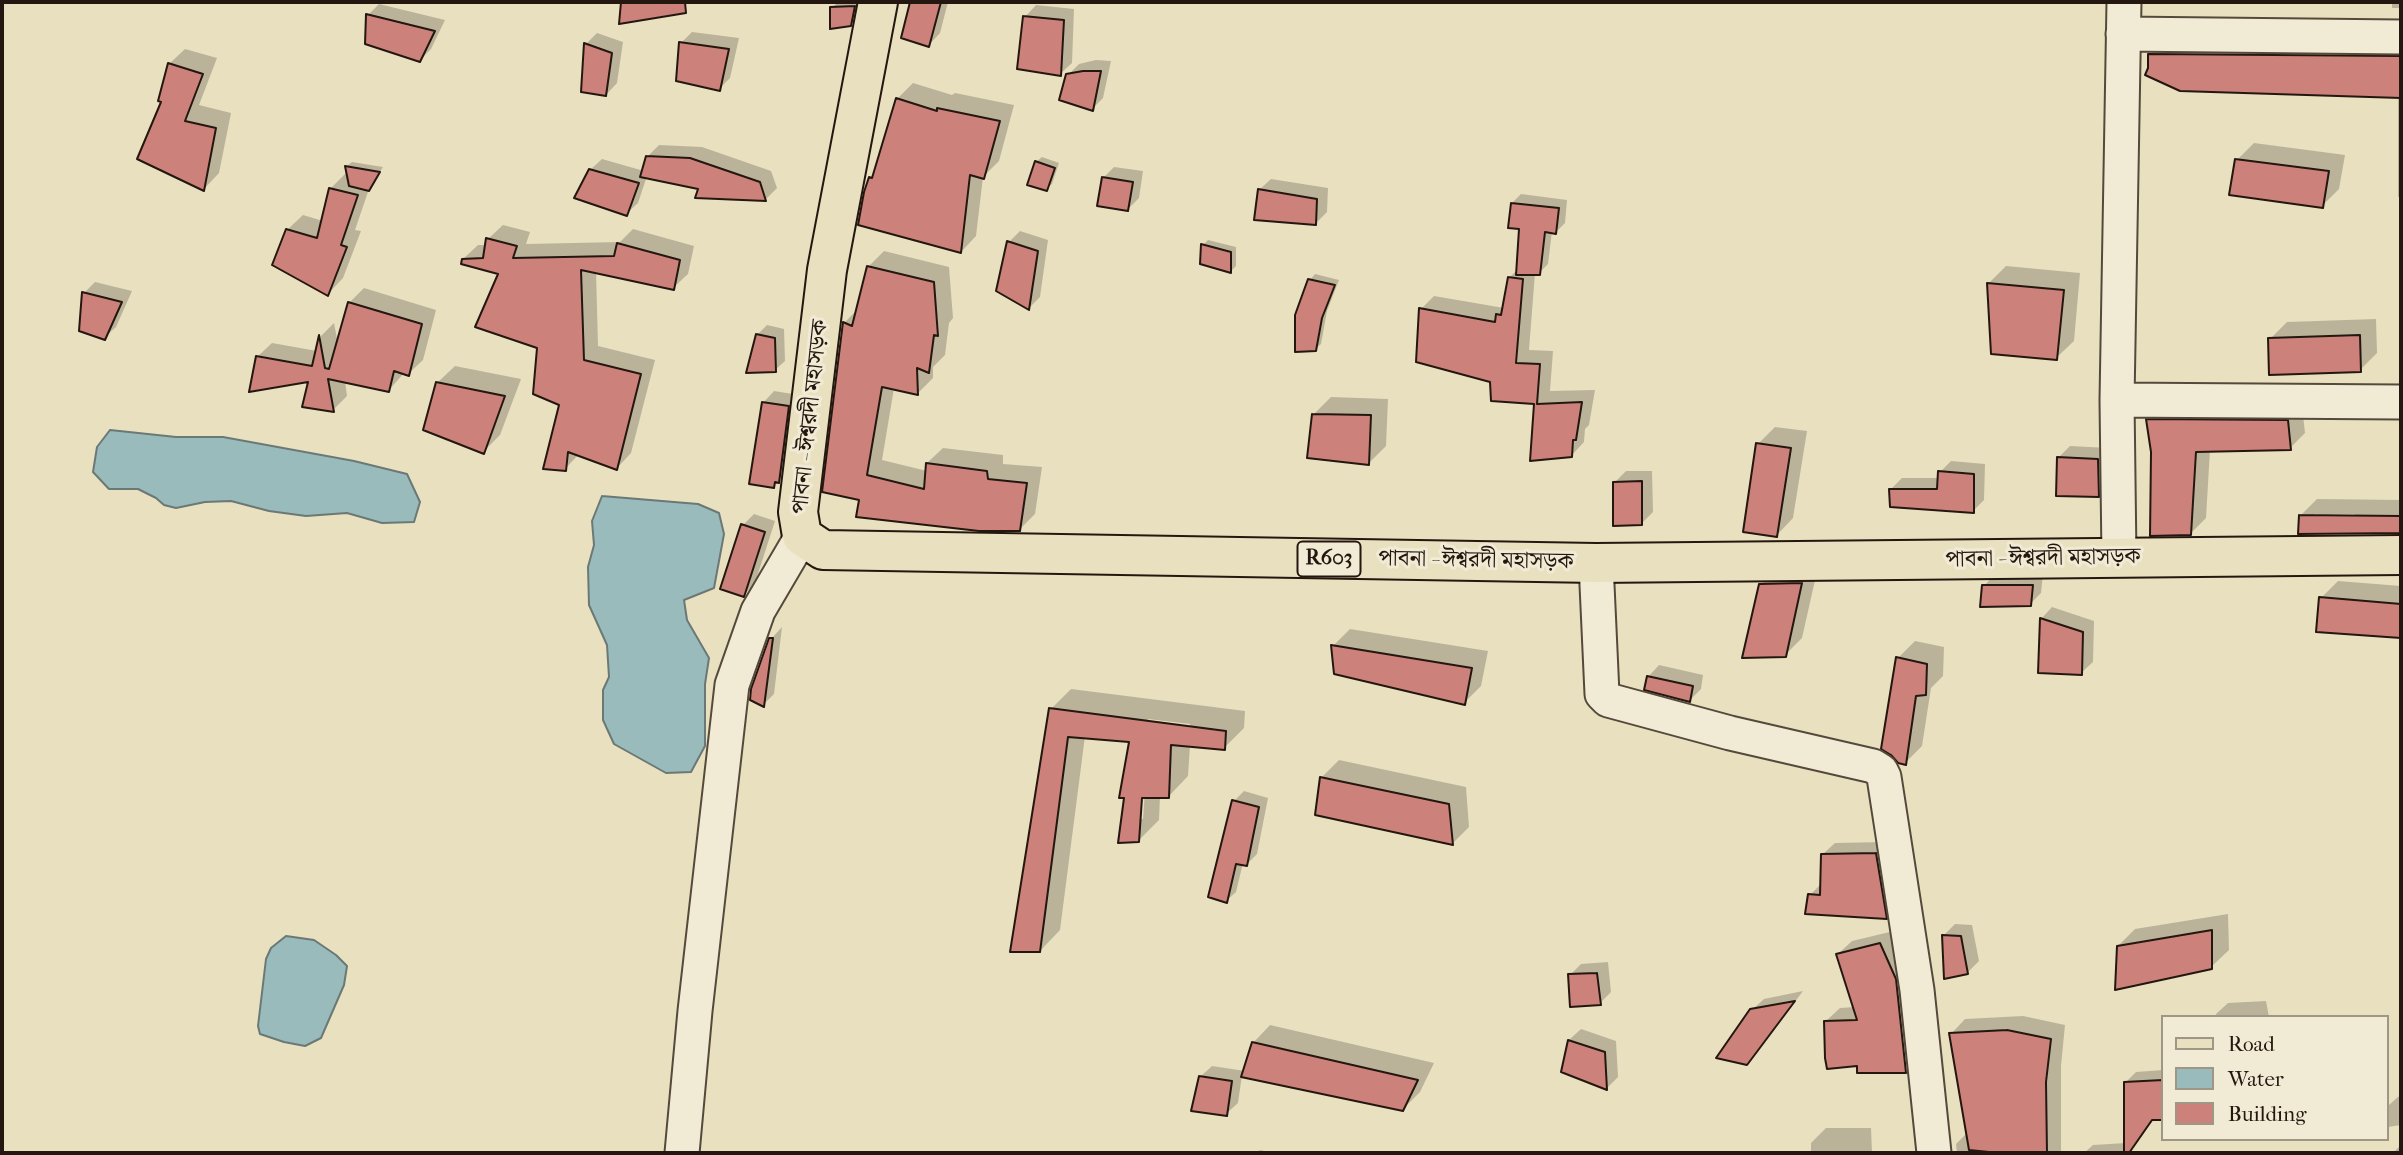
<!DOCTYPE html>
<meta charset="utf-8">
<style>
body{margin:0}
#map{position:relative;width:2403px;height:1155px;overflow:hidden;background:#e9e0c0;font-family:"IM FELL French Canon",serif}
canvas{display:block}
.frame{position:absolute;inset:0;border:4px solid #24170f;pointer-events:none}
.legend{position:absolute;left:2161px;top:1015px;width:228px;height:126px;box-sizing:border-box;background:#f1ebd6;border:2px solid #9f9686;margin:0;padding:9px 12px;list-style:none;font-size:21px;color:#24170f}
.legend li{display:flex;align-items:center;gap:14px;height:35px}
.legend b{width:35px;border:2px solid #9f9686}
</style>
<div id="map">
<canvas width="2403" height="1155"></canvas>
<div class="frame"></div>
<ul class="legend">
<li><b style="height:9px;background:#e9e0c0"></b>Road</li>
<li><b style="height:19px;background:#9abbbb"></b>Water</li>
<li><b style="height:19px;background:#cc817b"></b>Building</li>
</ul>
</div>
<script>
const context = document.querySelector('canvas').getContext('2d');
context.lineJoin = 'round';
function paint(path, color) {
  context.fillStyle = color;
  context.fill(path, 'evenodd');
}
function shape(rows) {
  const path = new Path2D();
  for (const r of rows) {
    path.moveTo(r[0], r[1]);
    for (let i = 2; i < r.length; i += 2) path.lineTo(r[i], r[i + 1]);
  }
  return path;
}
function strokePath(path, color, width, dash) {
  context.strokeStyle = color;
  context.lineWidth = width;
  context.lineCap = dash ? 'butt' : 'round';
  context.setLineDash(dash || []);
  context.stroke(path);
}
function drawText(font, color, halo, rows, align = 'center') {
  context.font = font + ' "IM FELL French Canon","Noto Serif Bengali",serif';
  context.lineWidth = 6;
  context.setLineDash([]);
  context.textBaseline = 'middle';
  context.strokeStyle = halo;
  context.fillStyle = color;
  for (const [text, x, y, turn = 0] of rows) {
    context.save();
    context.translate(x, y);
    context.rotate((+turn || 0) * Math.PI / 180);
    context.textAlign = isNaN(turn) ? turn : align;
    if (halo) context.strokeText(text, 0, 0);
    context.fillText(text, 0, 0);
    context.restore();
  }
}
const water = shape([
 [110,430,176,437,223,437,354,461,407,474,420,502,414,522,382,523,347,513,306,516,269,511,231,501,205,502,176,508,164,505,156,498,138,489,109,489,93,472,97,447,110,430],
 [602,496,698,504,719,513,724,534,714,588,684,600,687,620,709,658,705,684,705,746,691,772,666,773,614,744,603,720,603,690,609,677,607,645,589,605,588,567,594,545,592,521,602,496],
 [286,936,314,940,336,955,347,966,344,985,321,1038,305,1046,284,1042,260,1034,258,1026,266,959,271,948,286,936]
]);
const shadow = shape([
 [859,2,856,19,850,24,832,8,837,3],
 [912,2,948,2,940,33,929,45,903,37],
 [2392,2,2401,2,2401,8,2392,8],
 [379,4,445,20,431,49,420,60,368,15],
 [1036,5,1074,9,1072,63,1060,74,1025,17],
 [692,32,739,38,730,78,719,89,681,43],
 [597,33,623,42,617,83,606,95,586,44],
 [2170,34,2401,37,2401,197,2398,197,2398,96,2150,69,2150,54],
 [185,49,217,58,199,105,231,113,219,173,204,189,164,101,169,64],
 [1096,60,1111,61,1103,98,1092,109,1068,75,1079,64],
 [913,83,952,95,955,93,1014,105,999,161,983,177,976,236,961,252,870,178,875,173,897,99],
 [2254,143,2345,155,2339,189,2322,206,2237,160],
 [659,145,702,147,771,171,777,188,766,199,697,196,700,187,647,176,638,203,626,214,590,170,602,159,644,171,648,156],
 [1042,157,1059,163,1052,184,1046,189,1036,162],
 [352,162,383,167,369,189,355,230,361,231,343,278,328,294,287,230,303,215,323,221,330,189,346,173,349,174,347,166],
 [1114,167,1143,171,1139,198,1128,209,1103,178],
 [1271,179,1328,188,1327,212,1316,223,1259,190],
 [1521,194,1567,200,1565,223,1556,232,1552,231,1548,264,1539,273,1535,273,1529,350,1553,351,1550,391,1595,390,1589,425,1585,429,1584,442,1571,456,1536,402,1492,380,1421,309,1434,296,1504,308,1509,278,1518,269,1521,228,1512,203],
 [503,225,530,232,526,244,620,242,633,229,694,246,688,274,673,288,596,271,598,346,655,360,631,453,617,468,579,454,565,469,561,404,539,346,500,273,463,259,478,245,487,245,488,239],
 [1020,231,1048,240,1040,297,1029,308,1009,242],
 [1208,240,1236,247,1236,266,1231,271,1202,263,1203,245],
 [884,251,949,267,953,318,949,323,945,355,933,367,933,378,918,393,894,388,882,460,927,471,927,463,943,448,1003,455,1003,464,1042,467,1035,514,1019,530,824,491,845,322,858,309,868,267],
 [2006,266,2080,273,2074,341,2056,358,1989,283],
 [1315,274,1339,280,1327,311,1321,344,1315,349,1310,280],
 [95,282,132,291,116,327,104,338,84,293],
 [364,288,436,310,423,360,408,374,404,373,389,390,345,381,347,396,333,410,310,380,257,357,272,343,317,351,321,336,334,323,338,344,349,303],
 [2376,319,2377,353,2360,370,2270,339,2287,322],
 [767,325,784,329,785,361,775,370,757,335],
 [455,366,521,379,500,435,483,452,437,383],
 [774,391,799,395,790,470,773,486,763,403],
 [1331,397,1388,399,1386,446,1369,463,1314,414],
 [2163,405,2302,406,2305,433,2290,448,2210,450,2206,518,2191,533,2153,452,2148,420],
 [1775,427,1807,431,1793,518,1776,536,1758,444],
 [2070,446,2109,448,2110,484,2098,495,2059,457],
 [1951,461,1985,464,1984,500,1973,511,1891,489,1902,478,1939,478,1940,472],
 [1626,471,1652,471,1653,512,1642,523,1614,483],
 [2317,499,2401,500,2401,531,2300,532,2300,516],
 [2314,514,2355,514,2355,518,2314,517],
 [754,514,775,521,755,583,744,595,743,525],
 [1818,567,1802,638,1785,655,1761,585,1778,568],
 [1995,574,2043,574,2041,593,2030,604,1984,586],
 [2338,581,2401,586,2401,637,2318,630,2321,598],
 [2052,607,2094,621,2093,662,2081,673,2041,619],
 [782,627,774,694,763,705,771,639],
 [1350,629,1488,651,1481,686,1464,703,1333,646],
 [1915,641,1944,647,1943,676,1931,688,1922,746,1905,763,1898,658],
 [1659,665,1703,675,1701,689,1690,700,1648,677],
 [1071,689,1245,711,1244,728,1224,748,1190,745,1188,776,1168,797,1160,796,1159,820,1138,841,1131,740,1085,736,1060,930,1040,951,1051,709],
 [1148,719,1190,724,1190,728,1148,722],
 [1145,790,1143,819,1139,819,1140,799],
 [1339,760,1466,787,1469,827,1452,844,1322,777],
 [1244,791,1268,798,1257,854,1247,864,1243,863,1236,892,1226,901,1234,801],
 [1887,842,1897,907,1886,918,1810,895,1821,884,1823,854,1835,843],
 [2228,914,2229,950,2211,967,2118,946,2135,929],
 [1955,924,1972,925,1979,961,1968,972,1944,935],
 [1894,931,1919,1058,1906,1071,1826,1021,1840,1008,1855,1007,1838,954,1852,941],
 [1608,962,1611,992,1600,1003,1570,975,1581,964],
 [1803,991,1758,1051,1747,1063,1752,1010,1764,999],
 [2266,1001,2269,1017,2217,1017,2216,1014,2228,1003],
 [2023,1016,2065,1025,2061,1066,2061,1153,1957,1153,1956,1144,1967,1133,1951,1034,1965,1019],
 [1270,1025,1434,1063,1420,1092,1403,1109,1242,1075,1238,1103,1226,1114,1200,1077,1212,1066,1245,1071,1253,1043],
 [1581,1029,1616,1041,1618,1077,1607,1088,1569,1040],
 [2163,1070,2163,1119,2154,1119,2130,1153,2084,1153,2093,1145,2126,1143,2125,1083,2136,1072],
 [2401,1096,2401,1125,2388,1127,2389,1105,2398,1097],
 [1826,1128,1871,1128,1872,1153,1811,1153,1811,1143],
 [2401,1145,2401,1153,2393,1153],
 [1260,1150,1273,1153,1257,1153]
]);
const building = shape([
 [621,2,685,2,686,13,619,24,621,2],
 [910,2,941,2,929,47,901,38,910,2],
 [855,6,851,26,830,29,830,7,855,6],
 [366,14,435,31,420,62,365,44,366,14],
 [1023,16,1064,20,1061,76,1017,69,1023,16],
 [679,42,729,49,720,91,676,81,679,42],
 [584,43,612,53,606,96,581,92,584,43],
 [2148,54,2401,56,2401,98,2180,91,2145,75,2148,68,2148,54],
 [168,63,203,74,185,121,216,128,204,191,137,159,161,102,158,101,168,63],
 [1083,71,1101,71,1093,111,1059,100,1066,74,1083,71],
 [896,98,937,111,937,108,1000,121,984,179,970,175,961,253,858,225,864,192,869,177,872,178,896,98],
 [646,156,690,158,760,182,766,201,695,198,698,189,640,177,646,156],
 [2235,159,2329,171,2323,208,2229,195,2235,159],
 [1035,161,1055,168,1047,191,1027,185,1035,161],
 [345,166,380,172,369,191,349,186,345,166],
 [589,169,639,183,627,216,574,198,589,169],
 [1102,177,1133,182,1128,211,1097,206,1102,177],
 [329,188,358,195,341,245,347,247,328,296,272,265,286,229,317,238,329,188],
 [1258,189,1317,199,1316,225,1254,220,1258,189],
 [1511,203,1559,208,1556,234,1545,232,1540,275,1516,275,1519,229,1508,228,1511,203],
 [486,238,517,246,513,258,614,256,617,243,680,260,674,290,581,270,584,360,641,374,617,470,568,452,566,471,543,469,559,405,533,394,537,348,475,327,498,274,461,264,462,259,483,258,486,238],
 [1007,241,1038,251,1029,310,996,291,1007,241],
 [1201,244,1231,252,1231,273,1200,264,1201,244],
 [867,266,934,282,938,336,934,335,929,373,917,368,918,395,882,387,867,475,924,489,926,463,987,471,988,479,1027,483,1020,531,979,531,856,517,859,500,822,492,843,322,852,326,867,266],
 [1508,277,1523,279,1516,363,1540,364,1537,404,1582,402,1576,440,1573,440,1572,457,1530,461,1534,404,1491,401,1490,382,1416,362,1419,308,1495,322,1496,314,1501,315,1508,277],
 [1308,279,1335,285,1322,318,1316,351,1295,352,1295,315,1308,279],
 [1987,283,2064,290,2057,360,1991,354,1987,283],
 [82,292,122,302,105,340,79,331,82,292],
 [348,302,422,324,409,376,394,371,389,392,328,379,334,412,302,407,308,382,249,392,256,356,312,366,319,335,325,368,329,369,348,302],
 [756,334,775,338,776,372,746,373,756,334],
 [2360,335,2361,372,2269,375,2268,338,2360,335],
 [436,382,505,396,484,454,423,430,436,382],
 [762,402,789,406,779,483,775,482,774,488,749,484,762,402],
 [1312,414,1371,415,1369,465,1307,458,1312,414],
 [2146,419,2288,420,2291,450,2196,452,2191,535,2150,536,2151,452,2146,419],
 [1756,443,1791,448,1777,537,1743,532,1756,443],
 [2057,457,2098,459,2099,497,2056,496,2057,457],
 [1938,471,1974,474,1974,513,1890,507,1889,489,1937,489,1938,471],
 [1642,481,1642,525,1613,526,1613,482,1642,481],
 [2299,515,2401,516,2401,533,2298,534,2299,515],
 [741,524,765,532,744,597,720,589,741,524],
 [1802,583,1786,657,1742,658,1759,584,1802,583],
 [1982,585,2033,585,2031,606,1980,607,1982,585],
 [2319,597,2401,604,2401,638,2316,632,2319,597],
 [2040,618,2083,632,2082,675,2038,673,2040,618],
 [769,638,773,638,764,707,750,700,751,689,769,638],
 [1331,645,1472,668,1465,705,1334,674,1331,645],
 [1896,657,1927,664,1926,695,1916,696,1906,765,1898,763,1891,755,1881,749,1896,657],
 [1647,676,1693,686,1690,702,1644,690,1647,676],
 [1049,708,1226,731,1225,750,1171,745,1169,798,1142,798,1139,842,1118,843,1124,798,1119,798,1129,742,1068,737,1040,952,1010,952,1049,708],
 [1320,777,1449,804,1453,845,1315,815,1320,777],
 [1232,800,1259,807,1247,866,1236,864,1227,903,1208,897,1232,800],
 [1876,853,1887,919,1805,914,1808,894,1820,895,1821,854,1876,853],
 [2212,930,2212,969,2115,990,2117,946,2212,930],
 [1942,935,1961,936,1968,974,1944,979,1942,935],
 [1880,943,1896,979,1906,1073,1857,1073,1857,1066,1827,1069,1825,1058,1824,1021,1857,1020,1836,954,1880,943],
 [1597,973,1601,1005,1570,1007,1568,974,1597,973],
 [1795,1001,1747,1065,1716,1058,1750,1009,1795,1001],
 [2007,1030,2051,1039,2046,1082,2047,1153,1999,1153,1969,1150,1949,1033,2007,1030],
 [1568,1040,1605,1052,1607,1090,1561,1072,1568,1040],
 [1252,1042,1418,1080,1403,1111,1241,1077,1252,1042],
 [1199,1076,1232,1081,1227,1116,1191,1111,1199,1076],
 [2163,1080,2163,1120,2152,1120,2129,1153,2124,1153,2124,1082,2163,1080]
]);
const minor = shape([
 [2123,34,2401,37],
 [2117,400,2401,402],
 [2119,558,2117,400,2124,2],
 [1596,563,1602,694,1608,700,1730,733,1873,766,1881,771,1884,777,1917,990,1934,1153],
 [682,1153,695,1011,732,685,758,611,802,536]
]);
const major = shape([
 [878,2,827,270,798,512,802,536,823,550,1596,563,2401,555]
]);
const shields = [
 [1329,559,63]
];
const shieldNames = [
 ["R603",1329,559]
];
const streetNames = [
 ["পাবনা - ঈশ্বরদী মহাসড়ক",811,417,-84],
 ["পাবনা - ঈশ্বরদী মহাসড়ক",2043,559,-1],
 ["পাবনা - ঈশ্বরদী মহাসড়ক",1476,561,1]
];
paint(water, '#9abbbb');
strokePath(water, '#6b7976', 2);
paint(shadow, '#0003');
paint(building, '#cc817b');
strokePath(building, '#24170f', 2);
strokePath(minor, '#55493b', 37);
strokePath(major, '#24170f', 42);
strokePath(minor, '#f1ebd6', 33);
strokePath(major, '#e9e0c0', 38);
for (const [x, y, w] of shields) {
  const box = new Path2D();
  box.roundRect(x - w / 2, y - 17.5, w, 35, 5);
  context.fillStyle = '#f1ebd6';
  context.fill(box);
  strokePath(box, '#24170f', 2);
}
drawText('bold 21px', '#24170f', null, shieldNames);
drawText('23px', '#24170f', '#f1ebd6', streetNames);
</script>
